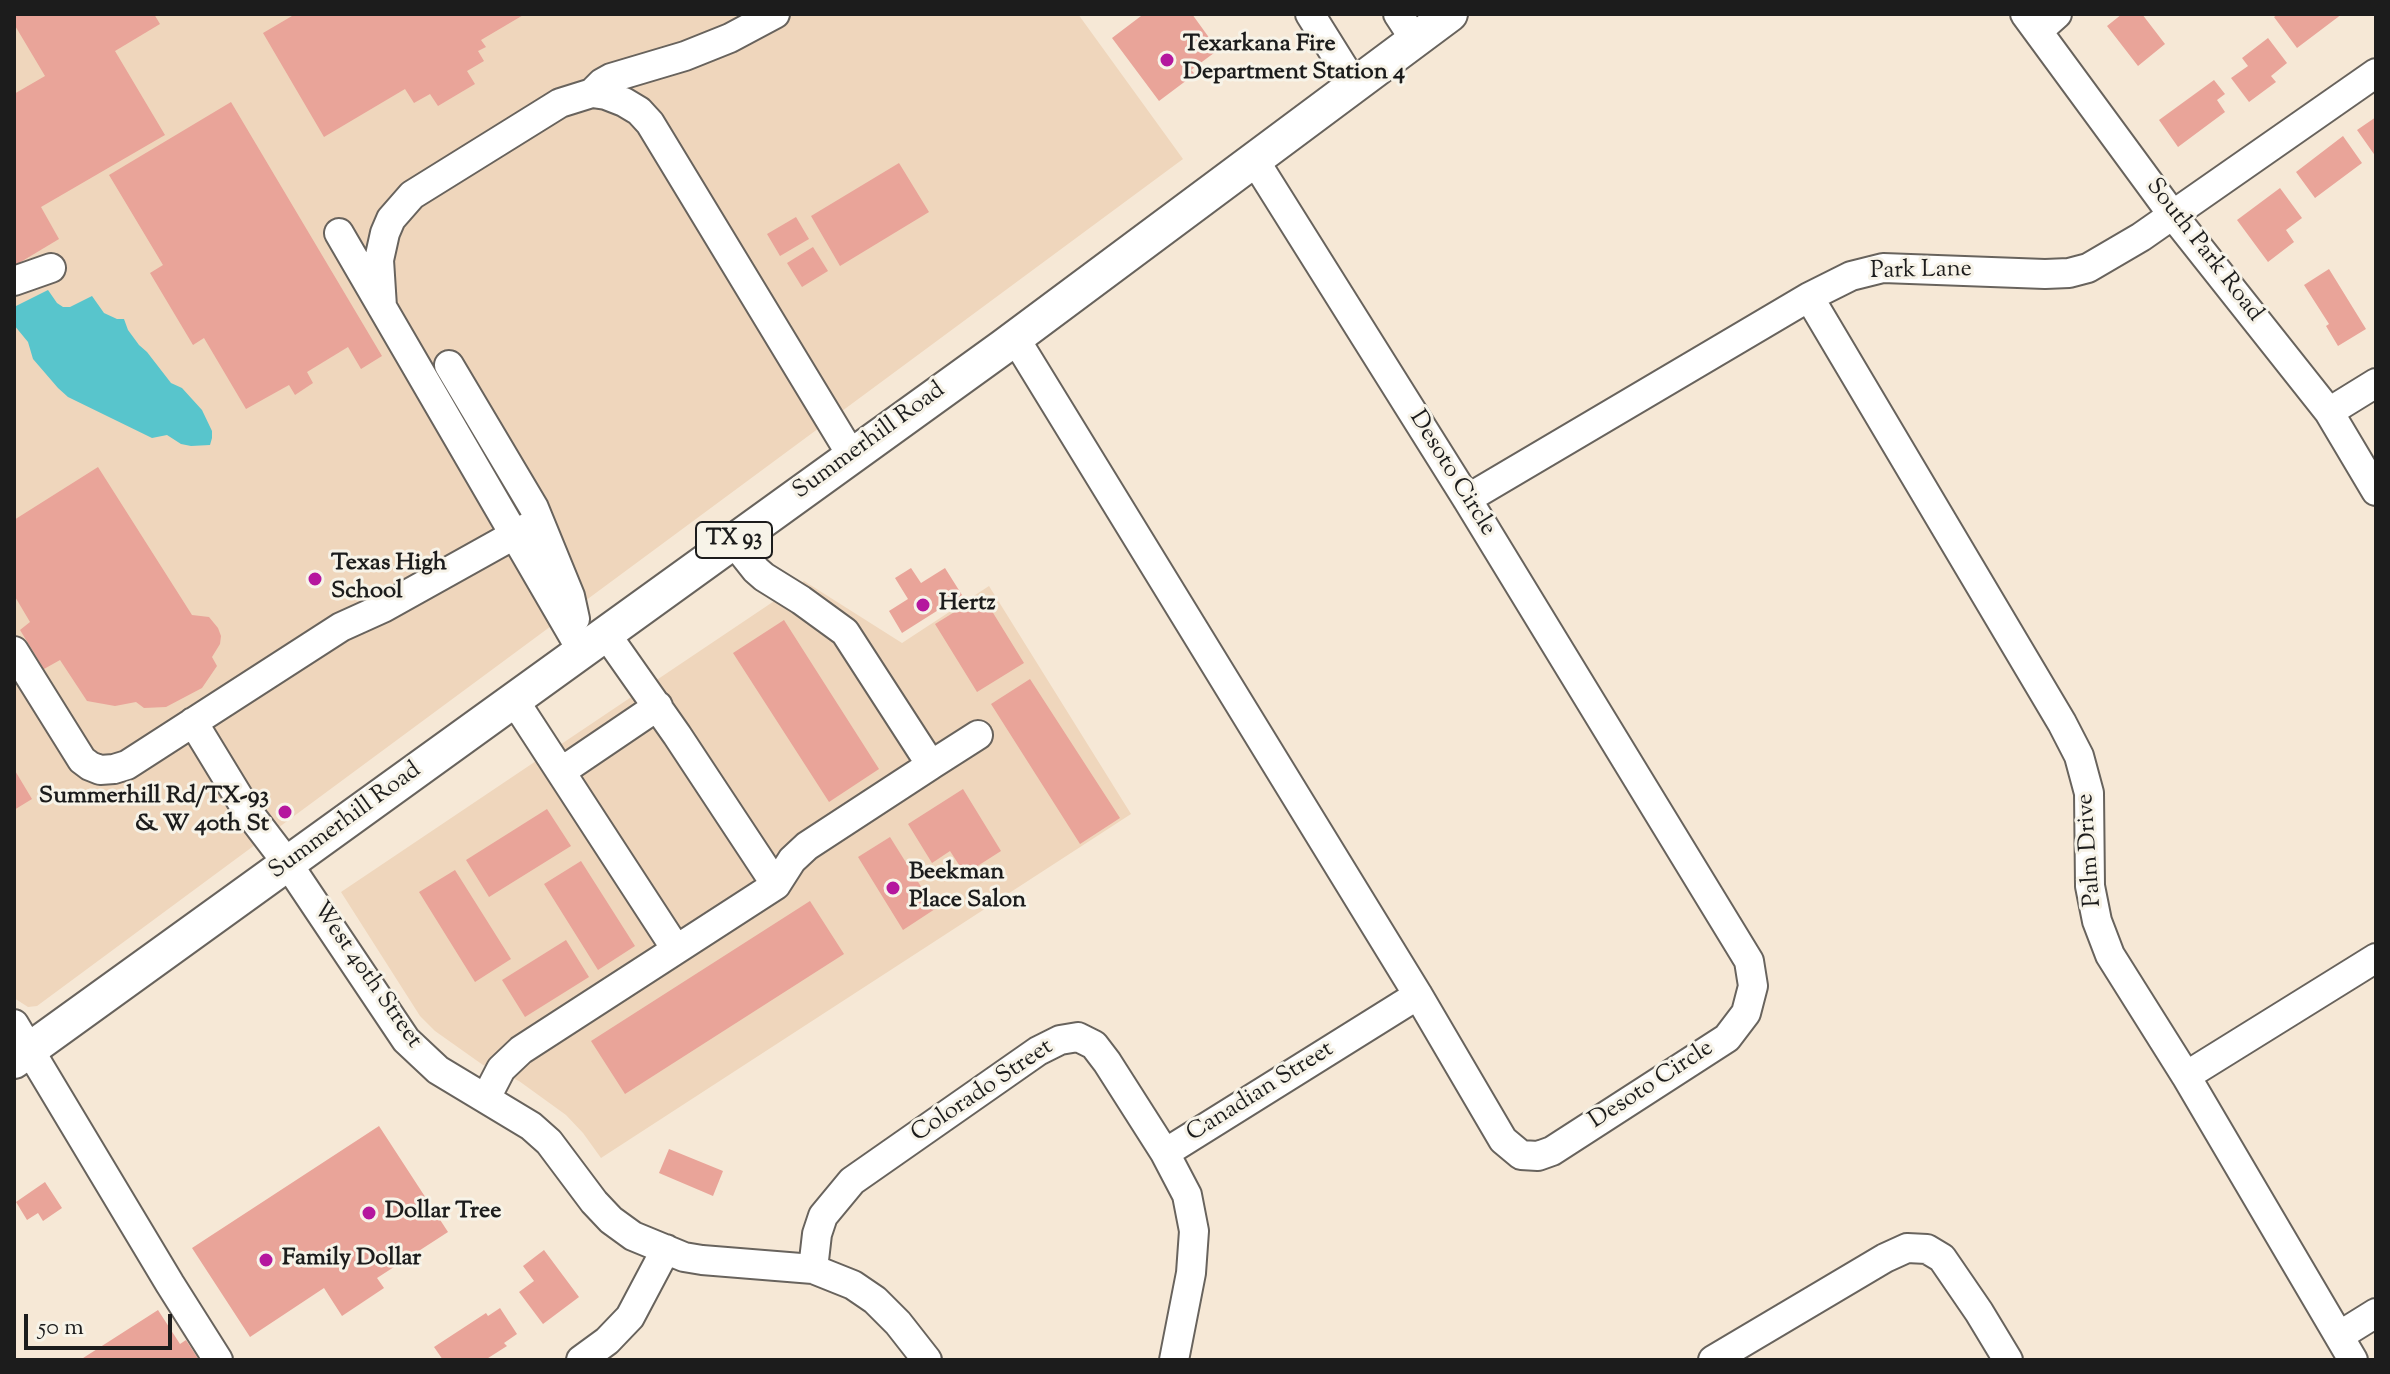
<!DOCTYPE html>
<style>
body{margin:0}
#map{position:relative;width:2390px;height:1374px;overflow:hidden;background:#f6e8d6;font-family:"Sorts Mill Goudy",serif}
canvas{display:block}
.frame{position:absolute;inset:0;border:16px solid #1c1c1c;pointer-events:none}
.scale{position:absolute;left:24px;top:1314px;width:148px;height:36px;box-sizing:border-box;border:4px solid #1c1c1c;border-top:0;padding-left:10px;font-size:24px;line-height:28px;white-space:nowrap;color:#1c1c1c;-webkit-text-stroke:6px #f7f3e8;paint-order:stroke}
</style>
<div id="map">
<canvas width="2390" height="1374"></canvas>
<div class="frame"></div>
<div class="scale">50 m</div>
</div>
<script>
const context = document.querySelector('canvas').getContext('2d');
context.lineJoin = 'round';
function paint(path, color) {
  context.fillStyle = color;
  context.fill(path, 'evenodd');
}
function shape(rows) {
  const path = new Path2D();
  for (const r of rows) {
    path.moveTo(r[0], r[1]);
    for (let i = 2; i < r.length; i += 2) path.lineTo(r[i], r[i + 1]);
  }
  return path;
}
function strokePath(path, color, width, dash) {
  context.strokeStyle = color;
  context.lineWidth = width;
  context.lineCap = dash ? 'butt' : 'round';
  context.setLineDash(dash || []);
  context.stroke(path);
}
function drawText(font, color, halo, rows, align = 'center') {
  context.font = font + ' "Sorts Mill Goudy",serif';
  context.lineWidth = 6;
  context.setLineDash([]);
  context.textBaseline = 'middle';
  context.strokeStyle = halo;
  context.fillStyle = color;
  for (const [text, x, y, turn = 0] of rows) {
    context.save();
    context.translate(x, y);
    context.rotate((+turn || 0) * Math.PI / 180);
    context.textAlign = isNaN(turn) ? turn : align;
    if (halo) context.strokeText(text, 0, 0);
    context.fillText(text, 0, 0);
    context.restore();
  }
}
const built = shape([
 [14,14,1078,14,1183,159,37,1006,28,1007,14,998],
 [804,581,902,643,989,586,1131,814,601,1158,583,1133,566,1115,519,1081,483,1065,435,1031,420,1016,341,892]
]);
const water = shape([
 [48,290,57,303,63,307,70,307,92,296,104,313,117,319,124,319,128,330,139,345,147,352,171,383,182,388,202,410,212,431,212,438,210,445,191,446,181,444,167,435,152,438,68,397,58,388,33,359,28,342,14,325,14,307]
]);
const building = shape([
 [14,14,154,14,160,24,115,51,165,135,41,207,59,239,14,266,14,94,45,76,14,24],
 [292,14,525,14,481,40,486,47,478,51,484,61,467,71,475,84,438,106,430,94,414,103,405,89,324,137,263,33,292,16],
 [1139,14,1192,14,1218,50,1191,70,1195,74,1159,101,1112,38,1141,16],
 [2122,14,2142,14,2165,44,2138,66,2107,26],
 [2278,14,2342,14,2297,48,2274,17],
 [2268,38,2287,63,2271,76,2276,82,2249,102,2231,78,2248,66,2242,58],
 [2214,80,2225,94,2217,100,2225,112,2178,147,2159,120],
 [231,102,382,356,361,369,348,347,307,372,313,383,295,395,289,385,246,409,204,338,193,345,150,273,163,265,109,175],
 [2376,117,2376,157,2357,130],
 [2343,136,2362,163,2315,198,2296,172],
 [899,163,929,212,840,266,811,216],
 [2280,188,2302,218,2286,230,2294,242,2268,262,2237,220],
 [796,217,809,239,780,256,767,234],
 [813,247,828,271,802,287,787,263],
 [2329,269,2366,329,2338,346,2326,326,2329,324,2304,285],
 [98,467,192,615,209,617,218,628,221,636,220,644,212,657,217,666,202,688,166,707,144,708,136,702,115,706,87,701,60,660,44,669,20,630,30,622,14,595,14,520],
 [911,568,921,583,945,568,962,595,902,633,889,611,908,599,895,578],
 [982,595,1024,663,977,692,935,624],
 [784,620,879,769,829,802,733,653],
 [1030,679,1120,818,1080,844,991,704],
 [14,769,32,799,14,810],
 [963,789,1001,851,965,874,950,851,932,863,908,824],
 [547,809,571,846,489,897,466,860],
 [890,837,935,909,903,930,858,857],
 [581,861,635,946,598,970,544,884],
 [455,870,511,959,475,982,419,892],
 [810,901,844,954,625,1094,591,1041],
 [566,940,589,977,525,1017,502,980],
 [379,1126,448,1232,377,1278,384,1288,342,1316,324,1288,250,1337,192,1248],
 [669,1149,723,1171,713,1196,659,1173],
 [45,1182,62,1208,43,1221,38,1213,27,1220,16,1202],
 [544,1250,579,1297,543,1324,519,1292,534,1281,523,1266],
 [500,1308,517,1334,504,1343,507,1346,485,1360,480,1358,477,1360,443,1360,434,1347,486,1313,488,1316],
 [158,1310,180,1344,186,1340,199,1360,80,1360]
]);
const minor = shape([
 [1310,14,1355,86],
 [1398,14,1415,40],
 [2025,14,2172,214,2329,412,2376,491],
 [2038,31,2057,14],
 [592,93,602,83,611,78,685,56,730,38,775,14],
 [339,233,582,651],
 [14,281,51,268],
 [1809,297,2062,723,2079,756,2089,793,2090,886,2097,921,2110,955,2186,1076,2353,1360],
 [382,307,379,260,385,233,391,219,412,195,560,103,592,93,606,95,624,102,639,111,650,123,852,456],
 [1015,338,1418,995,1503,1140,1521,1155,1538,1156,1552,1151,1727,1038,1746,1013,1753,986,1749,961,1467,499,1255,161],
 [449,365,534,508,570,596,575,619],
 [2329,412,2376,383],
 [1467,499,1809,297,1851,276,1883,268,2045,274,2069,273,2088,268,2141,237,2376,73],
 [733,541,756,570,764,577,801,600,845,632,931,765,978,735],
 [14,651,82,760,90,766,100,770,114,769,127,765,341,627,383,608,539,521],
 [514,700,676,949],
 [193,722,246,809,288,864,406,1040,438,1070,531,1126,549,1142,594,1202,611,1220,633,1236,684,1257,702,1260,813,1269,853,1285,875,1300,898,1323,927,1360],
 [562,771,658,706],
 [776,885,792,860,807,846,931,765],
 [14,1024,170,1284,218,1360],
 [2186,1076,2376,958],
 [486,1098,501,1069,521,1050,776,885,677,735,606,634],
 [1165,1153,1418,995],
 [813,1269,817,1234,823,1216,852,1181,1038,1051,1060,1040,1078,1037,1094,1045,1107,1062,1165,1153,1187,1195,1194,1231,1191,1273,1174,1360],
 [2339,1336,2376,1313],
 [581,1360,607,1341,630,1317,666,1249],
 [1713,1360,1885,1258,1907,1248,1927,1249,1942,1258,1979,1312,2008,1360]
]);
const major = shape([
 [14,1061,1003,347,1450,14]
]);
const markers = [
 [1167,60,8,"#b5179e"],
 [315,579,8,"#b5179e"],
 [923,605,8,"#b5179e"],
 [285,812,8,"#b5179e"],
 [893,888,8,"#b5179e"],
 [369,1213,8,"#b5179e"],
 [266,1260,8,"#b5179e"]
];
const shields = [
 [734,540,76]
];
const shieldNames = [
 ["TX 93",734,540]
];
const poiNames = [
 ["Texarkana Fire",1183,46],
 ["Department Station 4",1183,74],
 ["Texas High",331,565],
 ["School",331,593],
 ["Hertz",939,605],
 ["Summerhill Rd/TX-93",269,798,"right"],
 ["& W 40th St",269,826,"right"],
 ["Beekman",909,874],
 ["Place Salon",909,902],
 ["Dollar Tree",385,1213],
 ["Family Dollar",282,1260]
];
const streetNames = [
 ["South Park Road",2203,251,52],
 ["Park Lane",1921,272,-1],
 ["Summerhill Road",870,442,-36],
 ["Desoto Circle",1451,474,58],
 ["Summerhill Road",346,822,-36],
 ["Palm Drive",2091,850,-94],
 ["West 40th Street",366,976,55],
 ["Desoto Circle",1652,1086,-33],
 ["Colorado Street",983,1092,-34],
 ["Canadian Street",1261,1093,-32]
];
paint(built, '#efd6bc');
paint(water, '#58c5cc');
paint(building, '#e9a499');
strokePath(minor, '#68635d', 32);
strokePath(major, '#68635d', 38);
strokePath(minor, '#fff', 28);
strokePath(major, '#fff', 34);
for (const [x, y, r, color] of markers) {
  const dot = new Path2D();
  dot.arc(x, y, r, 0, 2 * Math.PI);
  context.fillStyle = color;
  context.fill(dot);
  strokePath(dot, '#f7f3e8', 3);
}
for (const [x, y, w] of shields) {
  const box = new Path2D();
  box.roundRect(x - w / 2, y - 18, w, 36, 6);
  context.fillStyle = '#f7f3e8';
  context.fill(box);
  strokePath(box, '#1c1c1c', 2);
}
drawText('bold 22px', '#1c1c1c', null, shieldNames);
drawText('bold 24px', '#1c1c1c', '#f7f3e8', poiNames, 'left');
drawText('24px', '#1c1c1c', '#f7f3e8', streetNames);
</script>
